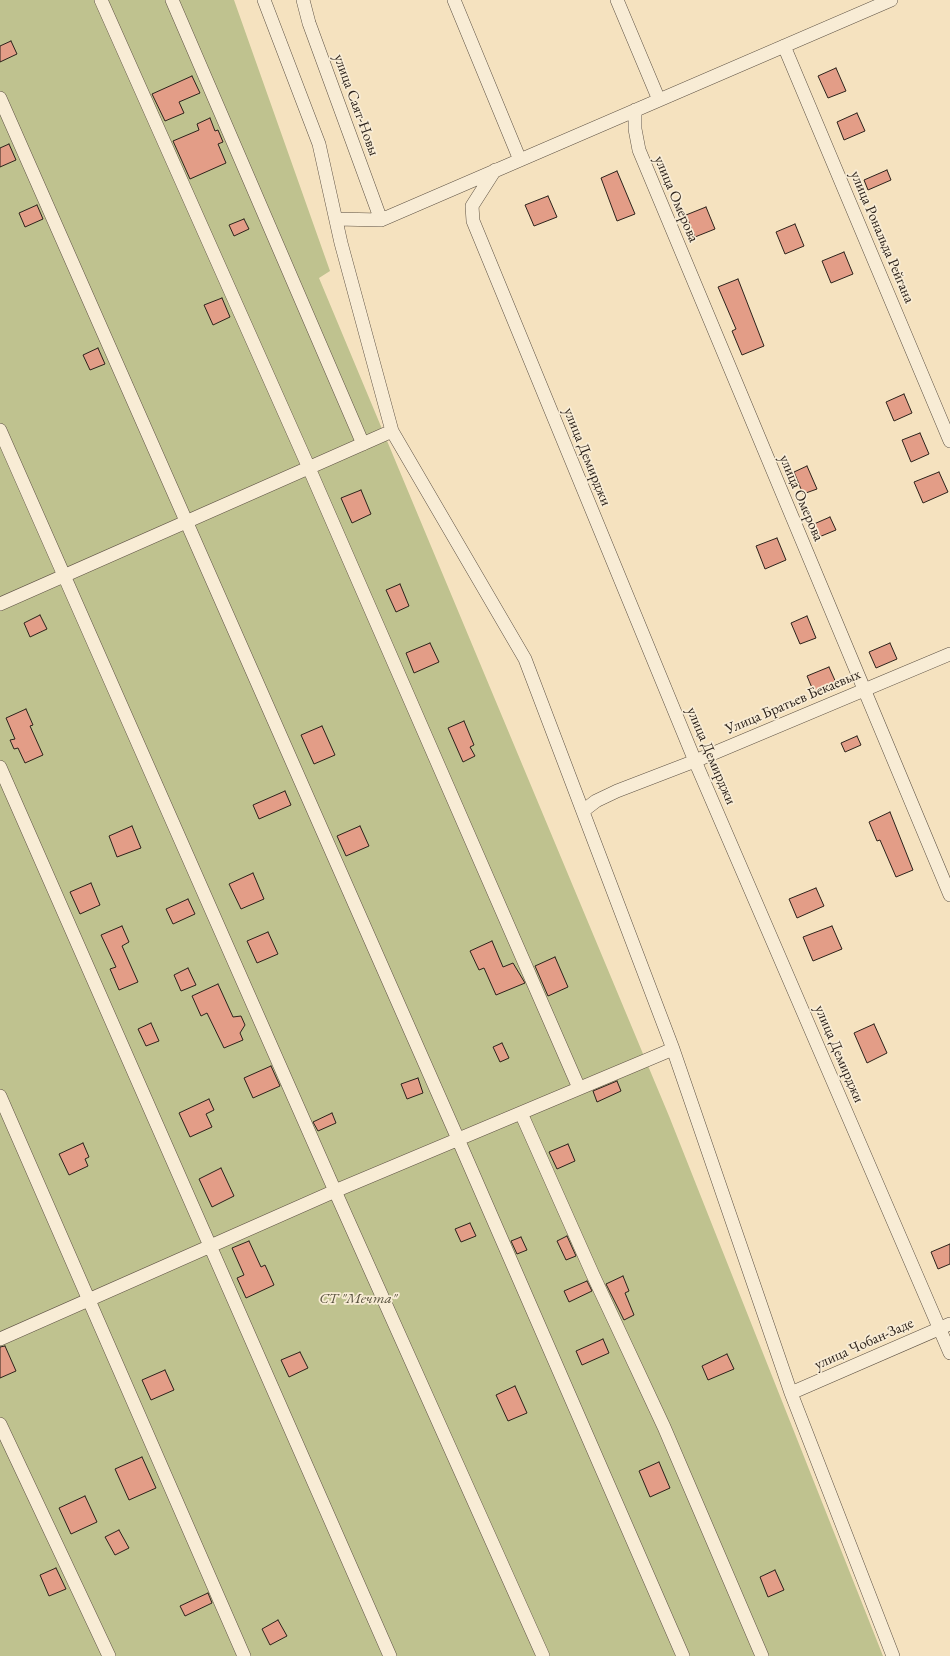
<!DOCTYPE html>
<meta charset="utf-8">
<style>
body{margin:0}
canvas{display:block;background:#f5e2bf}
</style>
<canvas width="950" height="1656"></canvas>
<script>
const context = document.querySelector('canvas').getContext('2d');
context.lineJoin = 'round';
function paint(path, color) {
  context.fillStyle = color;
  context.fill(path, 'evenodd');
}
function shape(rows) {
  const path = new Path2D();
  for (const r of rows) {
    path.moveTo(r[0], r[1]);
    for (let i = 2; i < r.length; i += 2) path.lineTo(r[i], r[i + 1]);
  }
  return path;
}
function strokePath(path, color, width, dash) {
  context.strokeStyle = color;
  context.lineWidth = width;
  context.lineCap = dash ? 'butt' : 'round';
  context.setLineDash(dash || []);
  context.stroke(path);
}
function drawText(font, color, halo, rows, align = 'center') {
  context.font = font + ' "EB Garamond",serif';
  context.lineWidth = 3.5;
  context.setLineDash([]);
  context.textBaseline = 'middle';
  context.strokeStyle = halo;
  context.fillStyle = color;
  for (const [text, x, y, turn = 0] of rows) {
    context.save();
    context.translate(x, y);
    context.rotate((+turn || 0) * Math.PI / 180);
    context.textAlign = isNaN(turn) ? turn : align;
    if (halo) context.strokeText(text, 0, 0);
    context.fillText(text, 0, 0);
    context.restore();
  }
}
const green = shape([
 [0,0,234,0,330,271,319,278,669,1116,883,1656,0,1656]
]);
const building = shape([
 [11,41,17,54,0,62,0,46,11,41],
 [836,68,846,91,828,98,818,76,836,68],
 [192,76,200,93,179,102,184,113,165,121,152,94,192,76],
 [857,113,865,131,844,140,837,122,857,113],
 [210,118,215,131,218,130,223,142,218,144,226,163,190,179,173,141,199,130,197,124,210,118],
 [9,144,16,160,0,167,0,148,9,144],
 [887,170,891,180,868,190,864,180,887,170],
 [617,171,635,214,617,221,601,178,617,171],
 [548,196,557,217,534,226,525,205,548,196],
 [37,205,43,219,25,227,19,213,37,205],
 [706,207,715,229,695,237,686,215,706,207],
 [244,219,249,229,234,236,229,225,244,219],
 [795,224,804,246,785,254,776,232,795,224],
 [844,252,853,274,831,283,822,261,844,252],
 [738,279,764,346,742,355,732,331,736,329,718,287,738,279],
 [222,298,230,317,213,325,204,305,222,298],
 [98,348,105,364,90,370,83,355,98,348],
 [904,394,912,413,894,421,886,402,904,394],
 [920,433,929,454,911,462,902,440,920,433],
 [807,466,817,489,803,494,794,472,807,466],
 [939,472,948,492,923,503,914,482,939,472],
 [361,490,371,514,352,523,341,498,361,490],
 [830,517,836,530,819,537,814,524,830,517],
 [777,538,786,560,765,569,756,546,777,538],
 [400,584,409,606,396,612,386,590,400,584],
 [40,615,47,629,30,637,24,623,40,615],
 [807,616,816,638,800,644,791,623,807,616],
 [430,643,439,662,414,673,406,653,430,643],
 [890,643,897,659,876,668,869,652,890,643],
 [829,667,837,685,815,695,807,676,829,667],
 [26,709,33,725,30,726,43,755,25,763,18,748,14,749,10,740,15,739,6,718,26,709],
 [464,721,474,745,470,747,475,756,463,762,448,728,464,721],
 [322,726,335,755,314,764,301,735,322,726],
 [857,736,861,745,845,752,841,743,857,736],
 [285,791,291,805,259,819,253,805,285,791],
 [890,812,913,870,896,877,880,840,877,841,869,822,890,812],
 [132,826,141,848,117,857,109,836,132,826],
 [360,826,369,846,346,856,337,836,360,826],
 [253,873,264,899,241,909,229,884,253,873],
 [91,883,100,905,80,914,70,892,91,883],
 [816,888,824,906,797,918,789,899,816,888],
 [188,899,195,914,173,924,166,909,188,899],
 [122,926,129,942,122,946,138,982,119,990,110,969,116,967,101,935,122,926],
 [832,926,842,949,813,961,803,937,832,926],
 [268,932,278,954,257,963,247,941,268,932],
 [492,941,503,967,513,963,525,983,496,995,484,968,479,970,470,951,492,941],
 [555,957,568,987,548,996,535,966,555,957],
 [188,968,196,985,181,991,174,975,188,968],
 [218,984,233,1017,241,1016,245,1025,240,1033,243,1040,224,1048,207,1013,201,1016,192,996,218,984],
 [151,1023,159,1041,146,1046,138,1029,151,1023],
 [874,1024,887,1053,867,1063,854,1033,874,1024],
 [502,1043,509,1058,500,1062,493,1047,502,1043],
 [271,1066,280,1086,253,1098,244,1078,271,1066],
 [418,1078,423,1093,407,1099,401,1084,418,1078],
 [617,1081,621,1091,597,1102,593,1091,617,1081],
 [209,1099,214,1110,206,1114,212,1127,190,1137,179,1113,209,1099],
 [332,1113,336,1123,318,1131,313,1122,332,1113],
 [83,1143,89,1157,85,1159,88,1166,69,1175,59,1154,83,1143],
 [568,1144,575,1161,557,1169,549,1152,568,1144],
 [221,1168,234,1196,212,1207,199,1179,221,1168],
 [470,1223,476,1236,461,1242,455,1229,470,1223],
 [567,1236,576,1256,566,1260,557,1241,567,1236],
 [521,1237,527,1250,517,1254,511,1241,521,1237],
 [249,1241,261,1267,265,1265,274,1285,246,1298,237,1278,244,1275,232,1248,249,1241],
 [950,1244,950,1264,938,1269,931,1252,950,1244],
 [623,1276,629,1291,625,1293,634,1315,624,1320,606,1284,623,1276],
 [587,1281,592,1291,569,1302,564,1291,587,1281],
 [603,1339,609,1353,582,1365,576,1351,603,1339],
 [5,1346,16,1371,0,1378,0,1347,5,1346],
 [300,1352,308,1368,289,1377,281,1360,300,1352],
 [727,1354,734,1369,708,1380,702,1366,727,1354],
 [165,1370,174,1390,151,1400,142,1380,165,1370],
 [515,1386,527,1413,508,1421,496,1395,515,1386],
 [142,1457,156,1488,129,1500,115,1469,142,1457],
 [659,1462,670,1488,650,1497,639,1471,659,1462],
 [85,1496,97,1522,71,1534,59,1508,85,1496],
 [119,1530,129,1548,115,1555,105,1537,119,1530],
 [56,1568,66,1589,49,1596,40,1575,56,1568],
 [775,1570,784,1590,768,1597,760,1577,775,1570],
 [208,1593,212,1603,185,1616,180,1606,208,1593],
 [278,1620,287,1636,270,1645,262,1629,278,1620]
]);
const minor = shape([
 [101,0,309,468,579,1088],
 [172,0,363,444],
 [264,0,319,144,341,243,392,431,525,659,673,1049,791,1393,893,1656],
 [303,0,309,23,381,220],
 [454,0,520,160],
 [617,0,659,100],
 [784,46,950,441],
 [0,98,458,1139,683,1656],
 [635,110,635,129,639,150,950,895],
 [495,170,472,206,473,221,695,761,950,1353],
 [336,219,381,220,891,0],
 [0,430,335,1191,543,1656],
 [0,604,392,431],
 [0,767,390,1656],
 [583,811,596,801,617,791,695,761,950,654],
 [0,1096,244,1656],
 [521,1113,593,1275,664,1427,762,1656],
 [0,1339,335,1191,673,1049],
 [791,1393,950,1324],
 [0,1424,109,1656]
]);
const streetNames = [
 ["улица Саят-Новы",356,105,70],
 ["улица Омерова",676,199,67],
 ["улица Рональда Рейгана",882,237,67],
 ["улица Демирджи",587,457,68],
 ["улица Омерова",801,498,67],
 ["Улица Братьев Бекаевых",793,702,-23],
 ["улица Демирджи",711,756,67],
 ["улица Демирджи",839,1054,67],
 ["улица Чобан-Заде",864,1344,-24]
];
const parkNames = [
 ["СТ \"Мечта\"",358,1299]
];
paint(green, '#bfc28f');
paint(building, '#e39d87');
strokePath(building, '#2c221b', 1);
strokePath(minor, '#5e5244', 14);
strokePath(minor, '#f8ecd5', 13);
drawText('15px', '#2c221b', '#f8ecd5', streetNames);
drawText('italic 15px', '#58523e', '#f8ecd5', parkNames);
</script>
